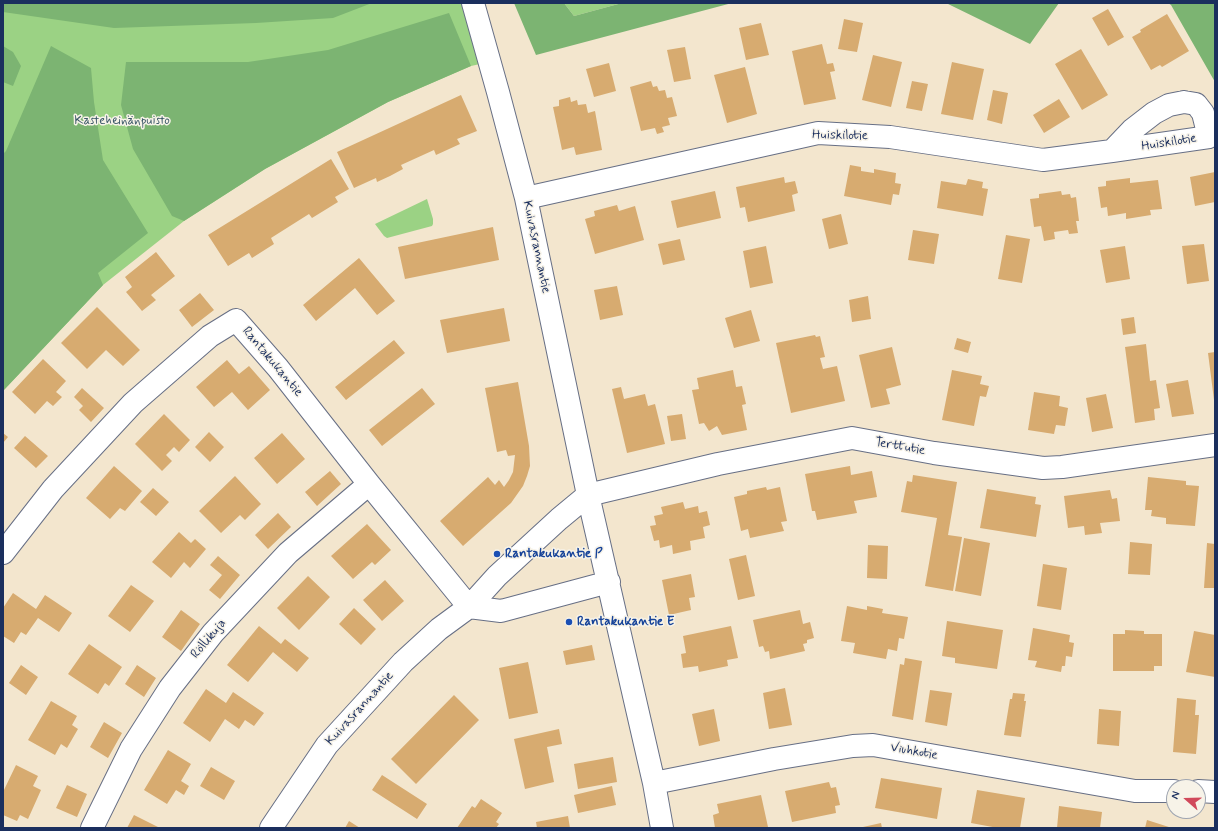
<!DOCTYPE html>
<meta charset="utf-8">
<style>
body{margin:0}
#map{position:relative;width:1218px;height:831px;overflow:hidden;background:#f3e6ce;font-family:Mynerve,sans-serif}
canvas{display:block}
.frame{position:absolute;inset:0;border:4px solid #1b2f5e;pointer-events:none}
.north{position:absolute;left:1166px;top:779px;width:40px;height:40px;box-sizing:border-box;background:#f7f3e8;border:1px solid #9fa5b1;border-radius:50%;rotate:290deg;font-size:11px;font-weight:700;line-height:16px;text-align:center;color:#1b2f5e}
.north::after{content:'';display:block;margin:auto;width:14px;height:18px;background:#d1495b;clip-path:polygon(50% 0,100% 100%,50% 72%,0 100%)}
</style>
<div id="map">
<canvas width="1218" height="831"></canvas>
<div class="frame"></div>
<div class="north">N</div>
</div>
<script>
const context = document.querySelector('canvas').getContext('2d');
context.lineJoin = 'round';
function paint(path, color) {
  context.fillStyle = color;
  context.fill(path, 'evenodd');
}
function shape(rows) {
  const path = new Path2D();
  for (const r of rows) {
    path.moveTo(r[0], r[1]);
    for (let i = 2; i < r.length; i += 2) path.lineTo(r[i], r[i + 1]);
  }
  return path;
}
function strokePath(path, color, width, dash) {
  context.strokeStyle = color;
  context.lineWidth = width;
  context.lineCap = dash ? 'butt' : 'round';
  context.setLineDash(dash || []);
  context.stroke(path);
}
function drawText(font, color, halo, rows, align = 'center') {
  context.font = font + ' Mynerve,sans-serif';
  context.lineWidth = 3;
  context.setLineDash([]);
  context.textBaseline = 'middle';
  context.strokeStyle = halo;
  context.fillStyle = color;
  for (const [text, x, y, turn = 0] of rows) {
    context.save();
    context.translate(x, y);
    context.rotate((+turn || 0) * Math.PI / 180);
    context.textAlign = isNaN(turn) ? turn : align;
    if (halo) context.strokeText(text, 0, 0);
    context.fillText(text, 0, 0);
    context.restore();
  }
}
const green = shape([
 [3,3,461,3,480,64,471,66,388,102,265,169,184,221,103,285,3,391],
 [564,3,622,3,574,16],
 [427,199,433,219,433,224,432,226,387,238,384,236,375,224]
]);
const forest = shape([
 [3,3,372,3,333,18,256,23,114,28,3,12],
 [514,3,564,3,574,16,622,3,732,3,536,55],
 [946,3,1059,3,1030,44],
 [1168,3,1215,3,1215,82,1171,5],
 [449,13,471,66,388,102,265,169,184,221,172,216,133,149,121,105,126,62,248,62,328,50],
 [3,46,13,52,21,66,13,86,3,82],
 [51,46,91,68,94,102,103,160,148,233,98,273,103,285,3,391,3,154,6,151]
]);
const building = shape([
 [1108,9,1124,37,1108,46,1092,18],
 [1167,14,1189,51,1162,67,1160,65,1151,70,1132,37,1141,32,1140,30],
 [844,19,863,23,857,52,838,49],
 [761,23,769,55,746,60,739,28],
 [822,44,827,64,833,63,835,71,830,72,836,99,804,105,792,51],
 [685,47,691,79,674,82,667,50],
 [1081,49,1108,95,1082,110,1055,64],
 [873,55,902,62,891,107,862,100],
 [952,62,984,69,973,120,941,114],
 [609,63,616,91,594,97,586,69],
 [745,67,757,114,727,123,714,75],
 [651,81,653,87,657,86,659,91,665,90,667,98,672,97,677,116,668,118,670,125,662,127,664,132,657,134,655,128,641,131,630,87],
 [912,81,928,84,922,111,906,108],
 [993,90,1008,93,1002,124,987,120],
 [461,95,477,131,457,139,460,144,436,155,434,150,401,165,403,169,390,176,377,182,376,178,354,188,337,152],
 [570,97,571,102,577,100,578,105,586,104,588,113,595,111,602,150,576,155,574,147,562,150,553,107,559,106,559,100],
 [1059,99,1070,117,1044,133,1033,115],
 [331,159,349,189,335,197,338,202,312,218,309,214,271,238,274,244,252,258,249,253,228,266,208,235],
 [850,165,861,167,861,171,874,173,874,169,896,173,895,183,901,184,899,195,893,194,891,205,844,196],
 [1215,172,1215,202,1195,206,1190,177],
 [784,177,785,183,795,181,798,193,792,195,795,211,748,222,745,207,740,208,736,187],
 [1130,178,1130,183,1158,180,1162,209,1150,210,1151,215,1126,219,1126,213,1108,216,1107,207,1101,208,1098,187,1106,186,1106,181],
 [968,179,983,182,982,188,988,189,983,216,937,208,941,181,966,185],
 [715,191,721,218,677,228,671,201],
 [1061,191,1062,195,1070,194,1071,198,1076,197,1079,221,1076,221,1078,233,1069,234,1068,230,1054,232,1055,239,1044,241,1041,226,1034,227,1030,199,1039,198,1039,194],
 [617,205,619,211,635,206,644,240,595,254,585,219,595,216,594,211],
 [841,214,848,244,829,249,822,219],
 [493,227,499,260,405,279,398,247],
 [913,230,939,234,934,264,908,260],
 [1006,235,1030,239,1022,283,998,279],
 [680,239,685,260,663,265,658,244],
 [1204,244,1209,281,1187,284,1182,246],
 [766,246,773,283,750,288,743,251],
 [1125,246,1130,279,1106,283,1100,250],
 [156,252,175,276,151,295,156,300,142,311,126,292,132,287,125,277],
 [359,258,395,301,377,315,355,288,316,321,303,305],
 [617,286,623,315,600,320,594,290],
 [200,293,214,310,192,327,179,310],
 [868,296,871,319,852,322,849,300],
 [97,307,140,350,123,366,106,350,87,369,61,343],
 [504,308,510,341,447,353,440,320],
 [751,310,760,341,734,348,725,318],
 [1134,317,1136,333,1123,335,1121,319],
 [815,335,816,337,820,336,825,357,820,358,823,369,837,366,845,401,791,413,776,343],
 [957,338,971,342,968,353,954,349],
 [394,340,405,353,346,400,335,387],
 [1146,344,1150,381,1156,380,1160,408,1154,409,1155,420,1135,423,1125,347],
 [892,347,901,385,886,389,890,404,871,408,859,355],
 [1215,352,1215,400,1214,400,1208,353],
 [43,359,66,381,56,392,62,397,53,406,47,401,35,414,12,392],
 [227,360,239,374,249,366,270,390,248,410,232,392,214,407,196,387],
 [733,370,736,387,742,386,746,404,742,405,747,430,722,435,717,426,709,431,704,423,699,424,692,390,699,389,697,378],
 [952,370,982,376,980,384,989,386,986,397,980,396,974,426,942,420],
 [1188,380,1194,414,1172,417,1166,384],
 [518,382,529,446,530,466,527,476,523,486,511,503,463,546,440,521,488,477,495,485,499,480,504,487,509,480,513,472,515,455,508,456,506,450,497,452,485,388],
 [621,387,624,399,645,394,648,406,655,404,665,444,627,453,612,389],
 [82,388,104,408,91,422,79,410,83,406,74,397],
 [422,388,435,404,382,446,369,430],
 [1034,392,1060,396,1059,406,1068,408,1065,426,1056,425,1054,434,1028,430],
 [1106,394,1113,428,1092,432,1086,398],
 [164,414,190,440,179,452,174,447,166,455,172,461,162,471,135,444],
 [682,414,686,439,671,441,667,416],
 [209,432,224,447,210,462,195,447],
 [3,433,8,437,3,443],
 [282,433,305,459,277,484,254,458],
 [25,436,48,456,36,468,14,448],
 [114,466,142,491,125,511,120,508,110,519,86,498],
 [850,466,851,475,872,471,877,497,854,501,857,513,817,520,815,511,812,511,805,474],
 [330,471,341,484,317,506,305,492],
 [913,475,957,482,948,535,962,537,953,591,925,586,937,518,901,512,907,481,912,482],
 [235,476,261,504,245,520,240,515,221,533,199,511],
 [1148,477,1186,481,1186,485,1199,486,1195,526,1166,524,1166,518,1151,516,1152,510,1145,510],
 [766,487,767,490,780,487,787,521,781,522,784,531,750,538,748,529,741,531,734,497,747,494,747,491],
 [153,488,169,502,156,516,140,502],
 [987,489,1036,497,1035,504,1041,505,1036,537,980,528],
 [1110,490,1112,499,1117,498,1120,521,1100,523,1102,533,1085,535,1084,526,1068,528,1064,496],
 [683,502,685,509,698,506,699,513,707,511,710,525,703,527,705,538,690,541,691,550,673,554,672,545,660,548,659,540,654,541,650,526,656,525,654,516,663,514,661,507],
 [278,513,291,527,268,549,255,535],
 [367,524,391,550,375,565,372,562,353,579,331,556],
 [179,532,191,543,195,539,206,549,190,568,184,562,171,578,152,562],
 [964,538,990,543,981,596,955,591],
 [1130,542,1152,544,1150,575,1128,574],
 [1207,543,1215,544,1215,588,1204,588],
 [868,545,888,546,887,579,867,578],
 [746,555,755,596,738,600,729,559],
 [218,556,240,575,220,599,209,590,222,575,210,565],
 [1043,564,1067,568,1061,610,1037,606],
 [691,574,695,597,689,598,691,610,669,615,662,580],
 [308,576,330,597,299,630,277,608],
 [385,580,404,601,382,621,363,600],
 [131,585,154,601,130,632,108,616],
 [13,593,36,609,45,595,72,613,59,632,38,618,26,635,21,632,14,643,3,636,3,608],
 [847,606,867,610,867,606,883,609,882,613,908,617,904,639,899,638,897,651,888,649,886,659,853,653,855,643,841,641],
 [354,608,376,629,361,645,339,624],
 [181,610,200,624,181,651,162,637],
 [800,610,803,624,810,622,814,638,807,640,807,643,803,644,805,651,770,659,769,651,765,652,763,646,759,647,753,620],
 [947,621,1003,630,997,669,955,663,955,658,942,656],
 [259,626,281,644,285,639,309,658,297,672,273,652,248,682,227,665],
 [731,626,738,658,727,660,728,666,699,672,698,666,683,668,681,654,686,653,683,636],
 [1033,628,1070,635,1069,642,1074,643,1072,657,1066,656,1065,666,1062,666,1061,672,1035,667,1037,661,1028,660],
 [1125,630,1144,631,1144,634,1162,634,1162,666,1154,666,1154,671,1113,671,1113,634,1125,634],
 [1194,631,1215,635,1215,677,1186,672],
 [89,644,122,667,109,686,105,683,98,694,68,674],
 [592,645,595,660,566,665,563,651],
 [905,658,922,661,913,720,892,716,900,664,904,665],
 [528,662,538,713,509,719,499,668],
 [21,665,38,677,26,695,9,683],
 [137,665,156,678,144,697,125,684],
 [785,688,792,725,769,729,763,693],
 [206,689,226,703,233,692,264,713,254,726,245,720,239,729,225,719,210,742,183,723],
 [930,690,952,693,947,726,925,722],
 [1013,693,1025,694,1024,701,1026,701,1021,737,1004,735,1010,699,1012,699],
 [454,695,479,720,416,784,391,759],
 [1177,698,1196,700,1195,715,1199,715,1196,754,1173,752],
 [51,701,77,716,72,725,78,729,67,748,61,744,55,755,28,740],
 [714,709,720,741,699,746,692,714],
 [1099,709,1121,711,1119,746,1097,744],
 [104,722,122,733,108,758,90,747],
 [559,729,562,744,547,747,554,782,525,789,514,739],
 [168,750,191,764,181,781,189,786,184,795,176,790,167,804,144,790],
 [613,757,617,782,578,789,574,764],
 [16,765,38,776,33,786,41,790,28,819,20,815,17,821,3,815,3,792],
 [211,767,235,781,224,800,200,786],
 [382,775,427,804,417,819,372,790],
 [881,778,942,788,937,819,875,808],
 [829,782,831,788,836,787,840,805,835,806,836,813,792,822,785,791],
 [67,785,87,794,77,817,56,808],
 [612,786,616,805,578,813,574,795],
 [977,790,1025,798,1020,828,998,828,971,823],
 [761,795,768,827,715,828,713,815,719,813,717,804],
 [481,799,502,813,496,822,499,824,496,828,457,828,472,806,475,808],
 [1059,806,1102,812,1100,828,1057,828],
 [134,815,160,828,127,828],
 [568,816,570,828,537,828,536,822],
 [1147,820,1172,828,1145,828],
 [349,821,360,828,345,828],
 [881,823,882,828,863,828,863,827]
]);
const minor = shape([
 [473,3,498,92,526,198,588,495,654,783,662,828],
 [1184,102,1196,104,1203,113,1209,137,1112,151,1132,130,1154,113,1169,105,1184,102],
 [526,198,818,133,890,137,1043,160,1112,151],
 [3,553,53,489,133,403,210,336,236,320,278,368,369,484,469,607],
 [469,607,501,611,609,582],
 [654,783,774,759,853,746,873,745,1135,791,1174,791],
 [1198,791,1215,792],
 [92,828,131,749,170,688,213,633,288,553,369,484],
 [271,828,327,745,403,662,439,629,469,607,497,576,559,519,588,495,718,464,852,438,934,453,1043,468,1062,467,1215,445]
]);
const markers = [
 [497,554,4,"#1a4fb4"],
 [569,622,4,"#1a4fb4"]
];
const parkNames = [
 ["Kasteheinänpuisto",122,121]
];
const streetNames = [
 ["Huiskilotie",840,136,1],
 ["Huiskilotie",1169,143,-9],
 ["Kuivasrannantie",536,247,78],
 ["Rantakukantie",272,362,50],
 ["Terttutie",900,447,10],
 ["Röllikuja",209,639,-50],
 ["Kuivasrannantie",360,709,-48],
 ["Viuhkotie",914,752,10]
];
const transitNames = [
 ["Rantakukantie P",505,554],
 ["Rantakukantie E",577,622]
];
paint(green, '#9bd284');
paint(forest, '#7cb472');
paint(building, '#d7ab70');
strokePath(minor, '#676f85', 24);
strokePath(minor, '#fff', 22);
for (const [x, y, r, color] of markers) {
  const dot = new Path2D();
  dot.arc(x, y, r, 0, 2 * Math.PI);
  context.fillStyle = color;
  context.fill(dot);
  strokePath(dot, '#f7f3e8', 1.5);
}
drawText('13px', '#3b5868', '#f7f3e8', parkNames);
drawText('13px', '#1b2f5e', '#f7f3e8', streetNames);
drawText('bold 13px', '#164399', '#f7f3e8', transitNames, 'left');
</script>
